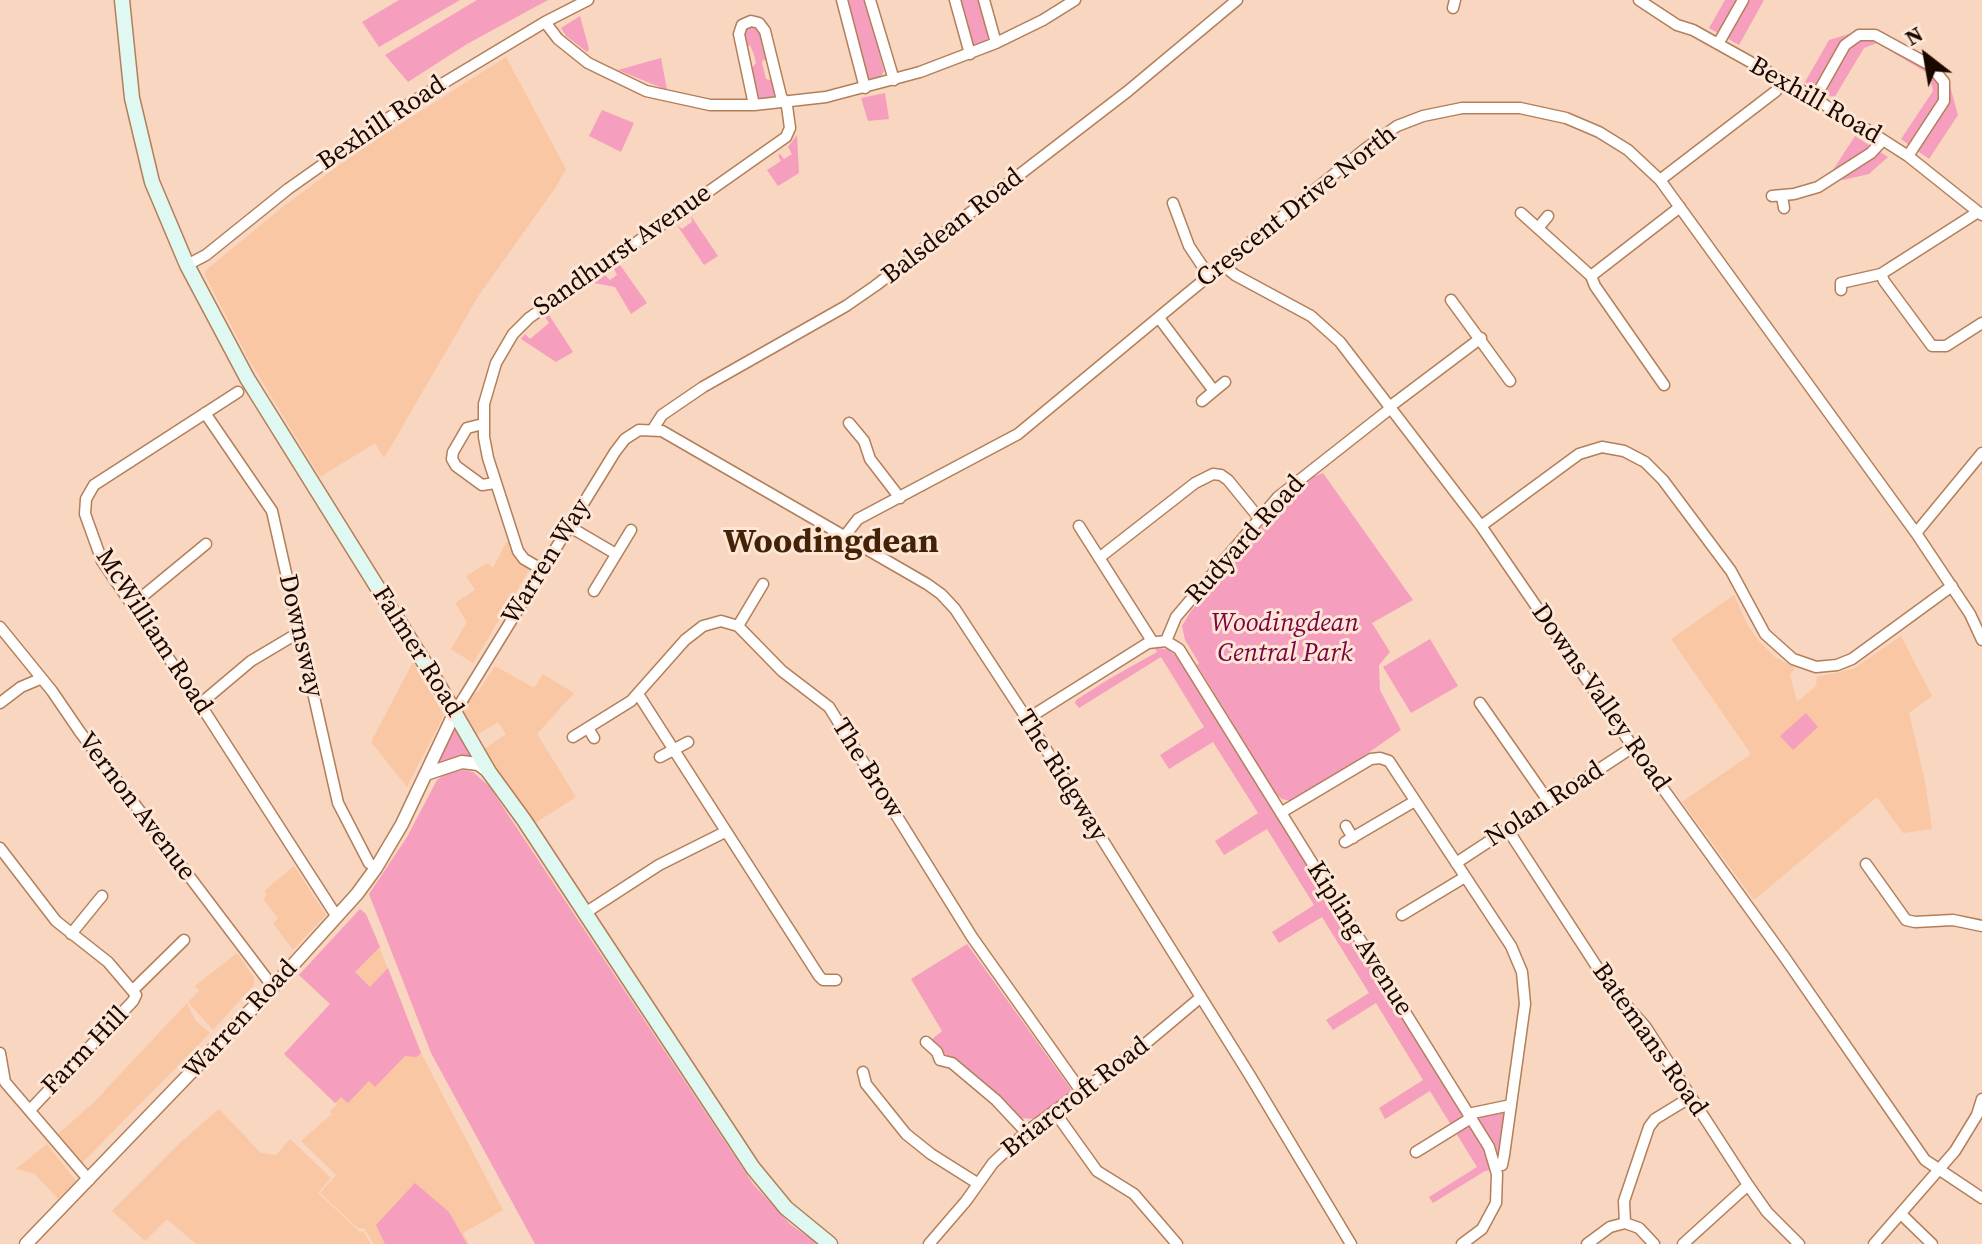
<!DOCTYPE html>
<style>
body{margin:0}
#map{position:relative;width:1982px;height:1244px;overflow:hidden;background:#f8d6bf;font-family:"Source Serif 4",serif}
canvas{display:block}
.north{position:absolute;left:1886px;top:16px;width:80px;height:80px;-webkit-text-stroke:6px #fde6d6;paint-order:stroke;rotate:329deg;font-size:22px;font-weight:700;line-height:32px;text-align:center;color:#1a0800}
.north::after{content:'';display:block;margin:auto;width:28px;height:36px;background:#1a0800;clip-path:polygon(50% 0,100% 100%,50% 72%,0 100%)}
</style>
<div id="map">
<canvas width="1982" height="1244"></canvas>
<div class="north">N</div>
</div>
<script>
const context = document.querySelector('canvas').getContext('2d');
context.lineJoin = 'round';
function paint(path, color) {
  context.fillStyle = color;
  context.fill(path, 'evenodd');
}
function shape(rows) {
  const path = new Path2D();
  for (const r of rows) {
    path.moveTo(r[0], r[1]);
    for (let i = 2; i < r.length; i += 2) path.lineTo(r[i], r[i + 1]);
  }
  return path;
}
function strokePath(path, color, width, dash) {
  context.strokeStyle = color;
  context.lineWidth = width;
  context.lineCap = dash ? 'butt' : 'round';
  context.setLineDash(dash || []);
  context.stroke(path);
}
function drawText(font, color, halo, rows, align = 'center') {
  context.font = font + ' "Source Serif 4",serif';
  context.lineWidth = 6;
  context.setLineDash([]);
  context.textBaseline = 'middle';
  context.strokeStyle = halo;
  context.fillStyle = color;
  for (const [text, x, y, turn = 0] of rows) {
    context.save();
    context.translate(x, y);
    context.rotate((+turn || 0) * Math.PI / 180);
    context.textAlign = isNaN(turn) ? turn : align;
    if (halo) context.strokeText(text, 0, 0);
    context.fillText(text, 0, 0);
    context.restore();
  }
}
const built = shape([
 [506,57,566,169,556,187,479,295,384,458,375,443,320,477,248,358,205,275,206,270,284,206,361,149],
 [512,539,531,567,473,663,451,649,467,622,455,603,475,590,466,576,487,563,493,568,506,543],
 [1734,595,1747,624,1759,641,1775,657,1795,668,1790,675,1797,702,1816,686,1817,677,1853,669,1901,636,1932,696,1909,713,1925,781,1932,829,1903,833,1877,797,1754,900,1682,802,1751,754,1671,639],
 [413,662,444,715,407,787,371,742],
 [495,666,534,688,543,674,574,693,537,734,576,797,532,825,483,750,506,734,498,722,475,736,462,715,473,693,478,692],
 [294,866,326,915,293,950,273,923,278,918,263,899,267,895,264,891],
 [360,909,366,914,422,1055,503,1210,463,1233,469,1244,374,1244,364,1228,359,1229,320,1193,336,1175,301,1141,332,1114,330,1111,337,1104,284,1054,330,1004,299,975],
 [237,953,254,978,254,985,213,1030,188,1002,199,991,195,986],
 [187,1003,195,1020,210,1033,82,1163,58,1134,94,1102],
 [219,1109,261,1153,276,1155,290,1139,331,1178,318,1193,360,1232,363,1231,371,1244,196,1244,167,1219,145,1241,112,1211,182,1141],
 [47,1144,76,1181,58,1199,35,1174,16,1169]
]);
const green = shape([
 [399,0,460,0,379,47,362,22],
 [477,0,548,0,467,44,408,82,385,55],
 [845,0,866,0,884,71,879,80,867,78],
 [958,0,979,0,989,34,986,42,976,46,971,44],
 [1725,0,1764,0,1739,45,1709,28],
 [580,16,589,49,587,52,566,36,561,28],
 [747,26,754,26,760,30,768,61,763,60,762,63,766,79,774,81,776,94,771,99,763,100,757,96,750,70,756,63,754,55,750,45,744,50,742,31],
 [1863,30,1877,31,1900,42,1935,64,1948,79,1958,115,1929,159,1901,139,1933,91,1929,74,1877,43,1864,48,1834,98,1805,82,1829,40],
 [661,58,667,90,618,70],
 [885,93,889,119,868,121,861,98],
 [602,110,634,123,621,152,589,136],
 [797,135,799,173,778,186,767,170,781,161,778,155,780,154,784,159,792,154,788,147],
 [1855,136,1869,145,1865,151,1831,173],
 [1880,152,1888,157,1869,174,1843,180,1839,178],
 [691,216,718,256,704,265,677,225,682,229,692,222],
 [620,265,647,303,631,314,615,287,594,283,605,275,610,280,617,275,614,269],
 [549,315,573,352,556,362,521,339,525,334,530,339,549,323,545,317],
 [1323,473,1413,600,1372,623,1390,652,1379,665,1380,690,1401,730,1358,760,1290,801,1282,799,1276,794,1197,665,1199,663,1185,640,1182,626,1191,611,1281,504,1313,477],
 [1430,639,1458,686,1411,713,1383,667],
 [1155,648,1167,649,1178,657,1487,1154,1491,1170,1485,1171,1433,1203,1429,1197,1477,1167,1430,1091,1385,1119,1379,1108,1423,1080,1376,1003,1333,1030,1326,1020,1369,993,1322,917,1279,943,1272,932,1314,905,1267,829,1224,855,1215,841,1258,813,1213,742,1169,769,1160,755,1204,727,1161,657,1079,708,1075,703,1076,700,1109,679,1157,652],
 [1806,713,1818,727,1793,750,1780,736],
 [454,725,476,758,459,757,440,761],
 [463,770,473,772,489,786,753,1184,791,1225,818,1244,535,1244,431,1053,369,894,407,837,437,780,448,772],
 [360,909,366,914,380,947,355,972,370,987,388,968,421,1053,417,1057,405,1056,375,1087,369,1081,348,1103,341,1097,335,1103,284,1054,330,1004,299,975],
 [967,944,1073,1092,1033,1119,1021,1118,930,1041,942,1031,911,979],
 [1511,1105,1504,1155,1496,1166,1473,1112],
 [415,1183,449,1212,467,1244,385,1244,376,1225]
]);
const minor = shape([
 [842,0,865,88],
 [870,0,894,80],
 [955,0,970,54],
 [984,0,996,43],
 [1639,0,1677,25,1693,30,1815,98,1851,123,1866,129,1908,156,1982,215],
 [1453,8,1455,0],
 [545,22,558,39,588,63,646,91,710,105,754,105,826,97,920,72,996,43,1043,20,1075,0],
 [1718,44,1743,0],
 [1815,98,1845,45,1859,35,1875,35,1930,65,1944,82,1944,101,1908,156],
 [1660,180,1776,91,1781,81],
 [1772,196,1794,194,1818,187,1871,153,1883,140],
 [1782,196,1784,208],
 [1173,203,1189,246,1209,276],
 [1978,212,1881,274,1884,281,1932,346,1946,346,1982,323],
 [1521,213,1591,276],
 [1538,228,1548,216],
 [187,265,206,255,288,189,407,105,545,22,588,0],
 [1223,265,1235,275,1311,316,1340,342,1481,526,1633,747,1783,955,1925,1160,1982,1198],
 [1841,290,1841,283,1881,274],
 [1451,300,1510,381],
 [1159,318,1214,391,1225,382],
 [1664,385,1595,286,1591,276,1680,207],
 [238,392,94,485,86,499,85,514,102,561,200,704,337,917],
 [1202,401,1214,391],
 [205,413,272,511,338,803,369,863,376,868],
 [849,423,864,441,870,459,900,498],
 [483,424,467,428,453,452,452,459,456,466,482,485,495,483],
 [653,429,662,415,703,387,846,306,875,286,1128,91,1237,0],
 [1079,526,1152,641],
 [1481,526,1579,454,1602,447,1624,451,1645,462,1663,480,1731,571,1765,634,1793,659,1816,667,1837,665,1852,659,1952,586],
 [570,527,616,554],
 [1916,533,1982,453],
 [844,537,858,519,1018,434,1188,293,1365,149,1397,126,1423,116,1462,108,1520,108,1566,118,1599,132,1628,150,1660,180,1916,533,1970,614,1982,640],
 [1099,558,1195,483,1213,474,1221,475,1228,480,1259,518],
 [543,570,524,559,518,551,488,458,484,437,484,404,496,363,513,334,529,318,786,137,790,128,787,106,781,96,765,31,759,23,751,21,742,25,739,34,754,105],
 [594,591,631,530],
 [132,605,206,544],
 [738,626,763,584],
 [0,627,52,691,80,732,273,987],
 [1166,641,1176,617,1278,497,1386,412,1392,405,1481,338],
 [638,694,819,976,823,980,836,980],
 [0,703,21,687,40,679],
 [1480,703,1549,802],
 [200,704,251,661,298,633],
 [455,712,615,452,625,439,639,430,662,431,927,584,941,594,955,609,1027,719,1249,1074,1351,1244],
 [1027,719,1148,643,1166,641,1179,649,1489,1147,1497,1174,1496,1203,1482,1229,1462,1244],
 [588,728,594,738],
 [573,737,631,701,685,640,703,626,721,621,738,626,782,671,829,707,972,937,1081,1091],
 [660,757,688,742],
 [1282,812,1371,759,1380,758,1389,761,1511,946,1522,972,1525,1004,1504,1155,1502,1165,1496,1166],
 [1346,826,1353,838],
 [1508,830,1610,987,1645,1026,1748,1185,1767,1212,1799,1244],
 [1345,842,1415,801],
 [0,848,56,921,108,962,136,995,133,1001,30,1110],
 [1456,863,1633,747],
 [1866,864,1906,920,1915,922,1953,920,1982,926],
 [585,913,659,865,725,832],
 [1402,915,1465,877],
 [71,934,102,896],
 [133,990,184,940],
 [926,1042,937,1052,940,1060,952,1063,996,1100,1026,1132],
 [0,1053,5,1082,89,1180],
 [863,1072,866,1084,906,1134,931,1154,977,1183],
 [1054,1111,1097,1171,1134,1194,1177,1244],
 [1468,1114,1511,1105],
 [1416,1152,1471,1118],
 [1901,1214,1932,1244],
 [1625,1223,1624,1201,1649,1127,1655,1119,1691,1097],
 [929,1244,966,1201,993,1163,1026,1132,1139,1049,1201,997],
 [1587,1244,1610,1227,1625,1223,1639,1228,1654,1244],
 [1683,1244,1748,1185],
 [1874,1244,1955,1151,1977,1115,1982,1099]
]);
const tertiary = shape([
 [426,774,462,762,478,764,489,772],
 [26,1244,273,987,357,894,376,868,402,824,455,712]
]);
const secondary = shape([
 [122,0,132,98,152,182,187,265,247,378,442,691,489,772,524,820,753,1168,786,1208,830,1244]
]);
const streetNames = [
 ["Bexhill Road",1815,101,30],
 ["Bexhill Road",382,124,-34],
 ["Crescent Drive North",1297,207,-38],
 ["Balsdean Road",953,227,-38],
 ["Sandhurst Avenue",623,251,-35],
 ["Rudyard Road",1246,540,-48],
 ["Warren Way",547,562,-58],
 ["McWilliam Road",153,632,57],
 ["Downsway",300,636,77],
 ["Falmer Road",417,652,58],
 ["Downs Valley Road",1600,698,55],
 ["The Brow",867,769,58],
 ["The Ridgway",1061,776,58],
 ["Nolan Road",1545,805,-33],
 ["Vernon Avenue",136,807,53],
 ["Kipling Avenue",1359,939,58],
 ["Warren Road",241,1020,-47],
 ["Batemans Road",1649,1040,55],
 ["Farm Hill",86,1051,-46],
 ["Briarcroft Road",1076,1098,-38]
];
const parkNames = [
 ["Woodingdean",1285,624],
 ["Central Park",1285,654]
];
const districtNames = [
 ["Woodingdean",831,543]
];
paint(built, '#f9c7a4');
paint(green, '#f69ebe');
strokePath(minor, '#b37f5a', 13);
strokePath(tertiary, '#b37f5a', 15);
strokePath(secondary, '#b37f5a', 17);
strokePath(minor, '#fff', 10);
strokePath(tertiary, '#fff', 12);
strokePath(secondary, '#dff9f2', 14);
drawText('26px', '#1a0800', '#fde6d6', streetNames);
drawText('italic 26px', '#7b0044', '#fde6d6', parkNames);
drawText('bold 34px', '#442205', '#fde6d6', districtNames);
</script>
